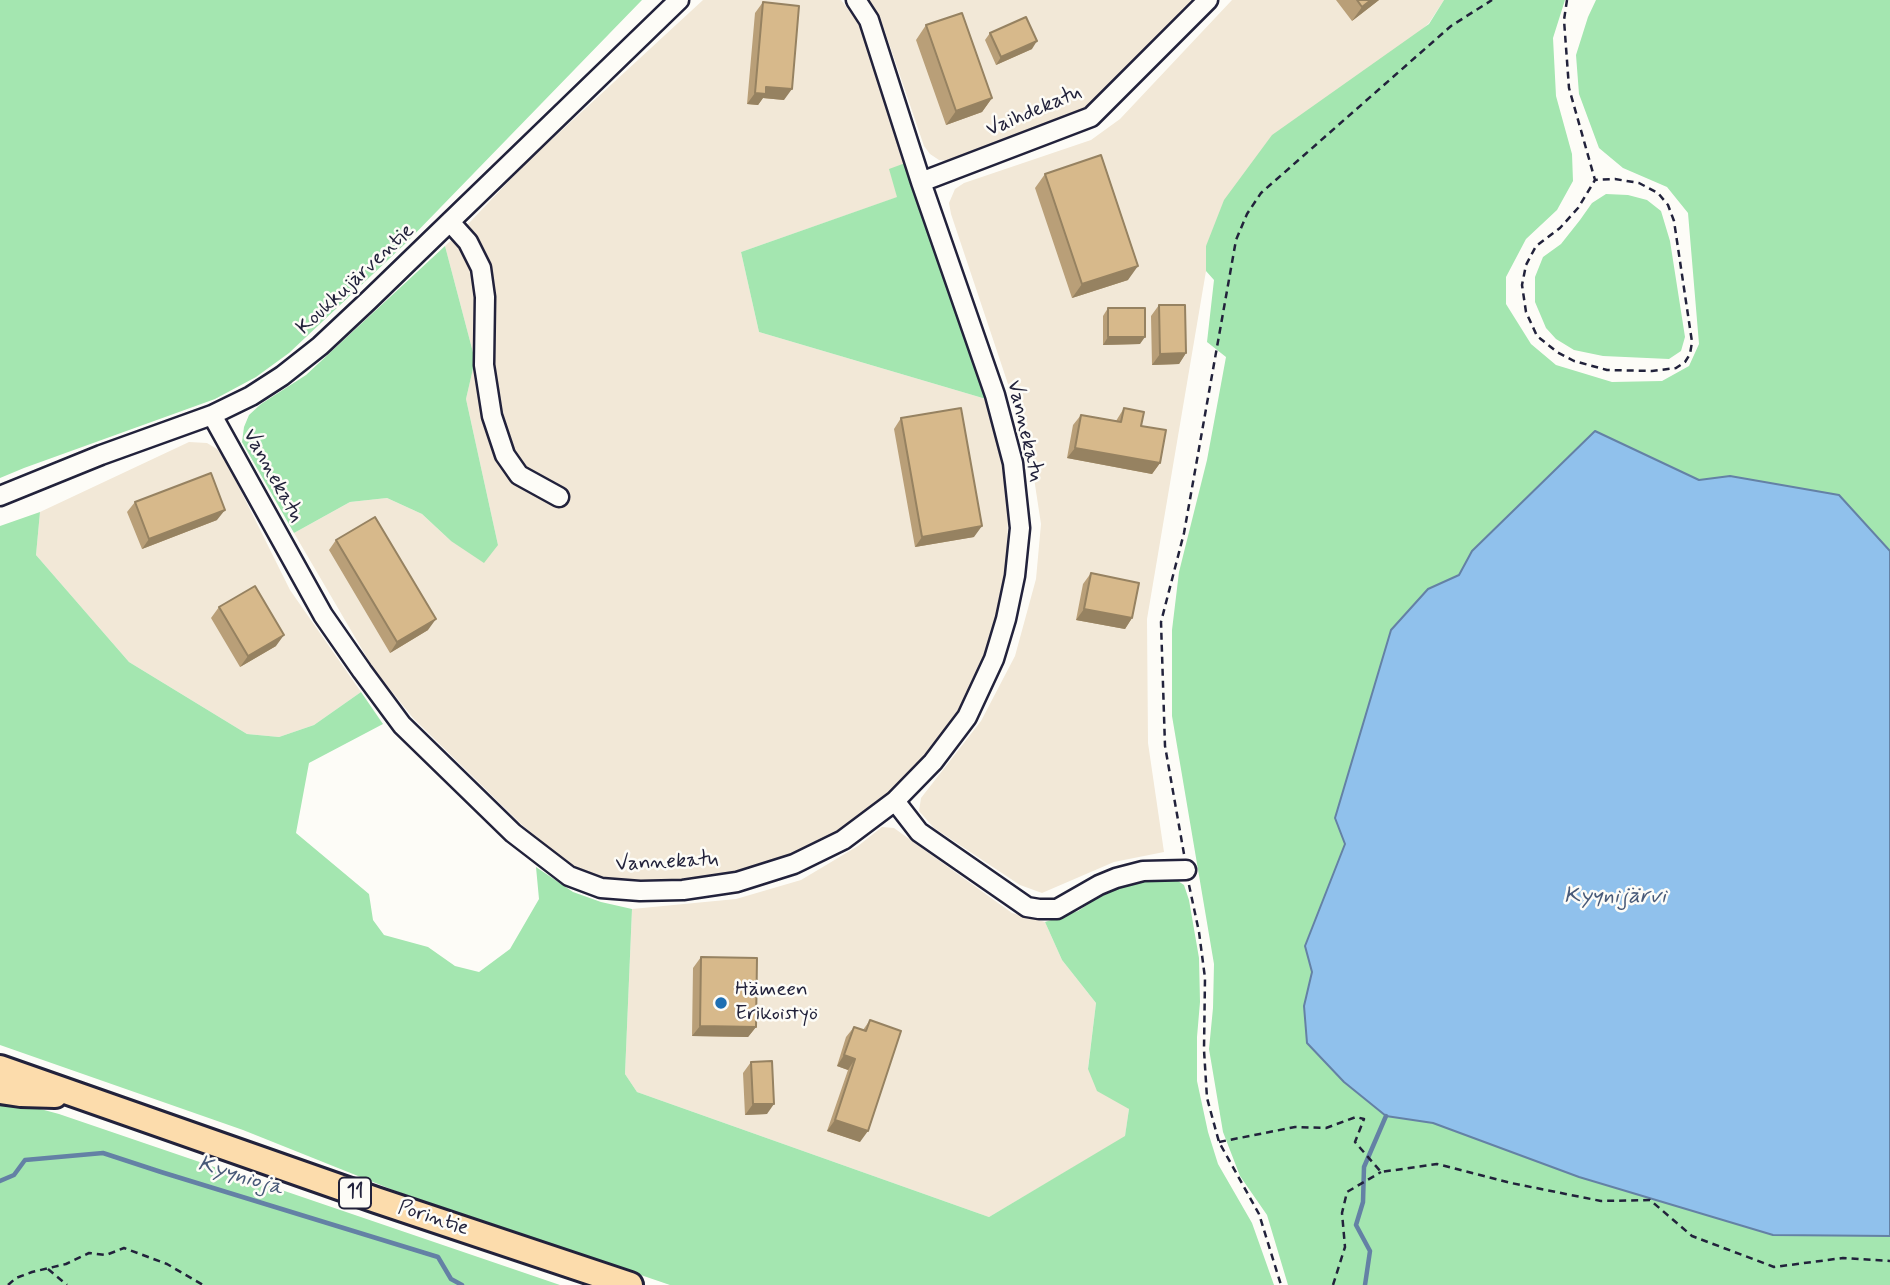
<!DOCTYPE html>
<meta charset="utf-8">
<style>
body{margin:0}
canvas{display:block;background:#fdfcf7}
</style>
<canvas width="1890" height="1285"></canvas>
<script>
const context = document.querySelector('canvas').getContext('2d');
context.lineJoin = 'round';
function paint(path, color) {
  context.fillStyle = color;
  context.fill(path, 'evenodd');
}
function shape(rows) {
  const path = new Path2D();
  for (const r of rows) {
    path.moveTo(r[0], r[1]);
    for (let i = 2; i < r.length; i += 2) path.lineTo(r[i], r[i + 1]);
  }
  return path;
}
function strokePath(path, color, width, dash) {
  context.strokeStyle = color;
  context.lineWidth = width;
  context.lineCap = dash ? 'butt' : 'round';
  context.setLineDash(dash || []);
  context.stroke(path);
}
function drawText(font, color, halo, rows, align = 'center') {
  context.font = font + ' Mynerve,sans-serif';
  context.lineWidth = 5;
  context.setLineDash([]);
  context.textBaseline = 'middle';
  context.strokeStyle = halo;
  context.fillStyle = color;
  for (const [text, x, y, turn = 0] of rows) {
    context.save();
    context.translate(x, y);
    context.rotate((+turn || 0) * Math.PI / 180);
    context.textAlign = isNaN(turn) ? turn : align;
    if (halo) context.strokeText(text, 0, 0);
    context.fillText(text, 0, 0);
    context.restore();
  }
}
const built = shape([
 [703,0,841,0,858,22,873,59,908,162,898,197,741,252,759,332,986,399,994,423,1004,470,1008,507,1007,560,1000,613,987,659,958,714,925,757,885,796,843,829,788,857,734,874,681,880,630,882,602,877,571,865,522,825,413,718,373,668,294,533,350,502,387,498,422,514,451,541,498,545,466,399,475,360,445,246,471,221,524,165],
 [869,0,1192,0,1097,99,1069,118,948,161,939,160,930,154,924,146,880,17],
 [1232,0,1444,0,1429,23,1206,246,1206,271,1147,619,1148,743,1164,852,1114,862,1042,893,1020,885,934,828,919,811,921,798,981,721,1015,656,1036,579,1041,524,1032,465,1012,396,951,214,949,203,955,189,964,183,1091,140,1120,119],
 [189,442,207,443,217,449,226,461,290,590,361,692,314,725,279,737,247,734,129,662,36,555,40,512],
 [882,827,894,828,1012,913,1045,922,1062,960,1096,1003,1088,1068,1129,1109,1125,1137,989,1217,637,1092,625,1074,632,909,736,899,801,880,858,846]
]);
const green = shape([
 [0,0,642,0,406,243,289,353,256,377,215,399,24,468,0,478],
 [1444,0,1565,0,1553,38,1556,96,1572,154,1573,181,1557,210,1526,239,1506,277,1506,304,1531,344,1556,365,1612,382,1662,381,1689,366,1699,344,1688,213,1667,187,1623,168,1599,148,1579,94,1576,55,1588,17,1596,0,1890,0,1890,551,1839,495,1730,476,1699,480,1595,432,1472,551,1459,575,1428,589,1355,757,1335,818,1345,844,1305,945,1312,972,1304,1006,1386,1116,1433,1123,1579,1177,1773,1235,1890,1236,1890,1285,1288,1285,1267,1215,1240,1176,1223,1132,1209,1049,1213,1008,1214,964,1172,716,1172,630,1179,572,1207,460,1226,357,1207,342,1214,280,1206,271,1206,246,1224,200,1272,135,1429,24],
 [908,162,986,399,759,332,741,252,897,197,889,169],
 [1606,194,1628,195,1647,200,1661,211,1670,241,1685,337,1681,351,1669,359,1603,356,1574,350,1556,339,1546,328,1535,302,1535,277,1543,257,1561,244,1580,220,1592,203],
 [445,246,475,360,466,399,498,545,484,563,451,541,422,514,387,498,350,502,294,533,242,442,244,427,249,415,261,404,306,375],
 [40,512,36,555,129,662,247,734,279,737,314,725,361,692,383,724,309,763,296,833,369,894,373,920,384,935,428,947,455,966,479,972,510,949,539,899,536,867,573,892,601,902,632,909,625,1074,637,1092,989,1217,1125,1136,1129,1109,1097,1091,1088,1069,1096,1003,1062,960,1045,922,1078,911,1112,888,1135,882,1165,879,1178,881,1184,885,1189,900,1199,958,1200,1002,1197,1037,1197,1081,1208,1132,1218,1164,1252,1223,1274,1285,670,1285,398,1192,243,1130,0,1045,0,526],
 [0,1101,18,1103,59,1114,560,1285,0,1285]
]);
const water = shape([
 [1595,431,1699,480,1730,476,1839,495,1890,551,1890,1236,1773,1235,1579,1177,1433,1123,1386,1116,1344,1082,1307,1043,1304,1006,1312,972,1305,946,1345,844,1335,818,1391,630,1428,589,1459,575,1472,551,1595,431]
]);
const stream = shape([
 [0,1181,14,1175,25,1160,103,1153,161,1172,438,1257,451,1279,462,1285],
 [1365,1285,1370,1251,1356,1225,1363,1202,1364,1167,1386,1116]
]);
const path = shape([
 [1567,0,1564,20,1569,88,1595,180,1578,208,1560,228,1536,246,1526,265,1522,285,1526,312,1537,336,1557,352,1574,361,1607,370,1652,371,1676,368,1685,362,1690,354,1692,342,1674,221,1668,205,1658,193,1639,183,1615,179,1595,180],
 [1184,854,1165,746,1161,622,1184,533,1236,240,1247,214,1261,193,1451,26,1492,0],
 [1189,885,1199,932,1205,978,1204,1050,1207,1098,1219,1142,1259,1214,1281,1285],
 [1219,1142,1295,1127,1326,1128,1356,1117,1364,1119,1355,1142,1381,1172,1437,1164,1511,1183,1601,1201,1650,1200,1692,1236,1774,1267,1843,1258,1890,1261],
 [48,1269,67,1285],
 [8,1285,16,1278,32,1272,66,1264,89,1253,106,1255,124,1248,167,1264,203,1285],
 [1333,1285,1345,1247,1342,1213,1347,1192,1381,1172]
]);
const minor = shape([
 [921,182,1091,117,1208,0],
 [450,222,468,242,481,268,485,297,484,365,492,416,505,455,519,475,559,497],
 [212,415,323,615,362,671,402,725,513,833,569,876,601,888,640,891,683,890,737,882,794,864,843,840,895,801,933,762,967,717,994,659,1006,619,1015,576,1020,528,1013,463,995,395,921,182,869,20,856,0],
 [0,496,101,455,212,415,251,396,282,376,320,346,368,301,679,0],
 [895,801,919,832,1027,907,1039,909,1057,909,1099,885,1116,878,1143,871,1186,870]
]);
const highway = shape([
 [0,1068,376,1200,630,1285],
 [0,1091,21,1094,55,1095]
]);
const wall = shape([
 [1336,0,1379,0,1352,21],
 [763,2,784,100,763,98,758,105,747,104,755,13],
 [926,25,992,98,982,112,946,125,916,40],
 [990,33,1032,49,996,65,985,40],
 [1045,174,1128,280,1072,298,1035,188],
 [1159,305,1186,353,1179,364,1152,365,1151,316],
 [1108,308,1140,344,1103,345,1103,316],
 [1124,408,1141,426,1160,463,1152,474,1067,458,1073,425,1081,415,1116,421],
 [901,418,974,537,915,547,894,429],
 [135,502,217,520,142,549,127,512],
 [336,540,428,630,390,653,329,550],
 [1091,573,1132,618,1125,629,1076,620,1083,584],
 [219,607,276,646,240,667,211,618],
 [701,957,756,1027,748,1037,692,1036,693,968],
 [870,1020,860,1142,827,1131,848,1070,837,1066,846,1037,854,1027,863,1030],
 [751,1062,767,1114,745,1115,743,1073]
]);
const shadedWall = shape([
 [1371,0,1379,0,1352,21,1362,7],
 [1037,41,1032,49,996,65,1001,57],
 [766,87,792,89,784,100,763,98,758,105,747,104,755,93],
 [992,98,982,112,946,125,956,111],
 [1138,266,1128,280,1072,298,1082,284],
 [1108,337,1145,337,1140,344,1103,345],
 [1186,353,1179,364,1152,365,1160,354],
 [1075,448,1160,463,1152,474,1067,458],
 [225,510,217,520,142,549,149,539],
 [982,526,974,537,915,547,922,537],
 [1084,609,1132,618,1125,629,1076,620],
 [436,619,428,630,390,653,397,642],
 [284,635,276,646,240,667,248,656],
 [700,1026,756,1027,748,1037,692,1036],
 [844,1055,855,1059,848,1070,837,1066],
 [753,1104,774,1104,767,1114,745,1115],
 [835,1120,868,1131,860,1142,827,1131]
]);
const building = shape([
 [1357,0,1371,0,1362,7,1357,0],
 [763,2,799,6,792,89,766,87,766,94,755,93,763,2],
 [962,13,992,98,956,111,926,25,962,13],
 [1026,17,1037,41,1001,57,990,33,1026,17],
 [1101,155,1138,266,1082,284,1045,174,1101,155],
 [1159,305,1185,305,1186,353,1160,354,1159,305],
 [1108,308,1145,308,1145,337,1108,337,1108,308],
 [961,408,982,526,922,537,901,418,961,408],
 [1124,408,1144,412,1141,426,1166,430,1160,463,1075,448,1081,415,1121,422,1124,408],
 [211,473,225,510,149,539,135,502,211,473],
 [375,517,436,619,397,642,336,540,375,517],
 [1091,573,1139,583,1132,618,1084,609,1091,573],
 [255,586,284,635,248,656,219,607,255,586],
 [701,957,757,958,756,1027,700,1026,701,957],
 [870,1020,901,1031,868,1131,835,1120,855,1059,844,1055,854,1027,866,1031,870,1020],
 [772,1061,774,1104,753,1104,751,1062,772,1061]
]);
const markers = [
 [721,1003,7,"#1f6fb2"]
];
const shields = [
 [355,1193,32]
];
const shieldNames = [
 ["11",355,1193]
];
const streetNames = [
 ["Vaihdekatu",1034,112,-23],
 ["Koukkujärventie",356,280,-43],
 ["Vannekatu",1024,431,77],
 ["Vannekatu",272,476,61],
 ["Vannekatu",667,863,-3],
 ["Porintie",433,1219,18]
];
const poiNames = [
 ["Hämeen",735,991],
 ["Erikoistyö",735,1015]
];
const waterNames = [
 ["Kyynijärvi",1615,897],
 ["Kyynioja",240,1177,17]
];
paint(built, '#f2e8d7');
paint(green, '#a4e6b0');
paint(water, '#90c1ec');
strokePath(water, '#6481a5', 2);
strokePath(stream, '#6481a5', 4.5);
strokePath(minor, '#22223b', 23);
strokePath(highway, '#22223b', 30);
strokePath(path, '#22223b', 2.5, [7, 5]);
strokePath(minor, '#fdfcf7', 18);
strokePath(highway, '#fcdcac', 24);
paint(wall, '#b99f78');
paint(shadedWall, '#968261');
paint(building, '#d7b98b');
strokePath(building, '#968261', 2);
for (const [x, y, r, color] of markers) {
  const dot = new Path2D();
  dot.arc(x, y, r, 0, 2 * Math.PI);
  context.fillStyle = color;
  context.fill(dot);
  strokePath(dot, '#fdfcf7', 2.5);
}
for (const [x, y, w] of shields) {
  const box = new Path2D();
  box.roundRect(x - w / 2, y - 15.5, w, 31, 5);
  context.fillStyle = '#fdfcf7';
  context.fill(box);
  strokePath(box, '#22223b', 2);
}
drawText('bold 19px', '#22223b', null, shieldNames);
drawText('21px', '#22223b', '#fdfcf7', streetNames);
drawText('21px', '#22223b', '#fdfcf7', poiNames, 'left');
drawText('italic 23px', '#485a79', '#fdfcf7', waterNames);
</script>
